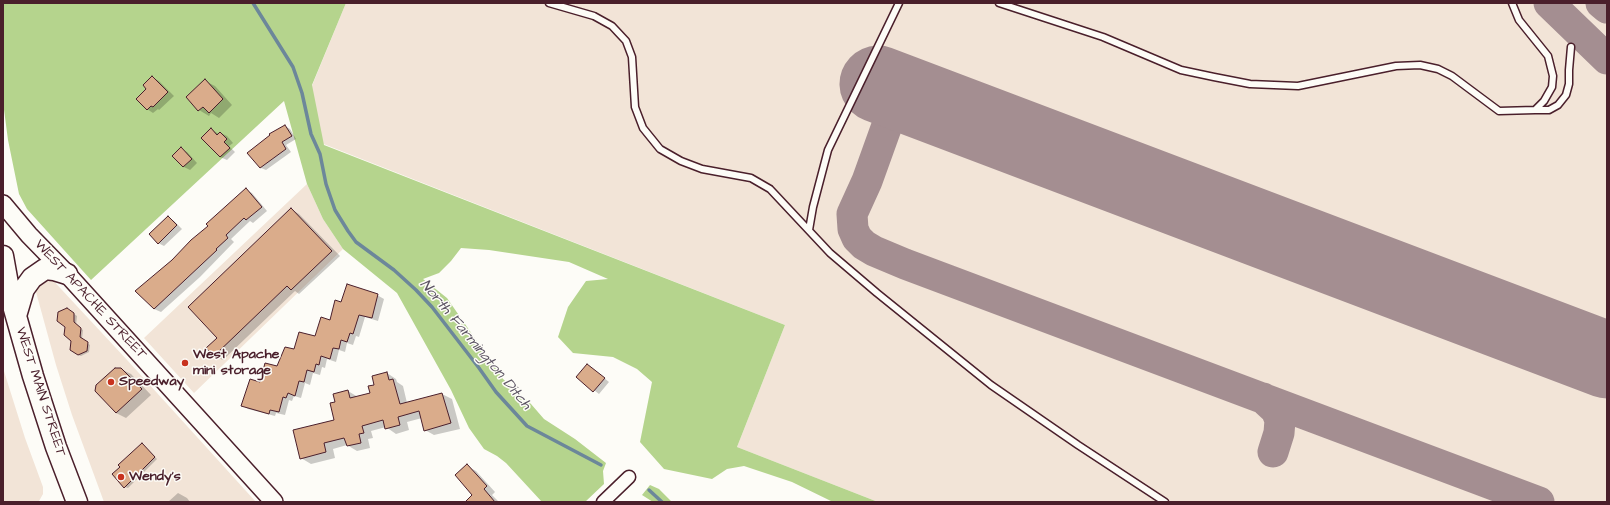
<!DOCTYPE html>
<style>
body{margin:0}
#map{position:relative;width:1610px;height:505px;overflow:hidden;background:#fdfcf7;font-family:"Architects Daughter",sans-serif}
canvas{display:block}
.frame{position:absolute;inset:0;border:4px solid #4a1f2b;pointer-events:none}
</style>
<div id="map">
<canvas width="1610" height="505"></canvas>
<div class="frame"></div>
</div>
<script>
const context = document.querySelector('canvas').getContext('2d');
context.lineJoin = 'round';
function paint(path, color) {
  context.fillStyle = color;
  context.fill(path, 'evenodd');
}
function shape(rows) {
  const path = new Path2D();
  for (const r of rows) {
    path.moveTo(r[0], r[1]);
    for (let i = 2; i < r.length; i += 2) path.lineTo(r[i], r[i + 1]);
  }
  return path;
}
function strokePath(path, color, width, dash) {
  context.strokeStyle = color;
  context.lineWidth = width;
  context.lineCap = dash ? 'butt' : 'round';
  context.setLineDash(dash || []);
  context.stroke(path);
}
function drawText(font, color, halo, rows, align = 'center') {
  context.font = font + ' "Architects Daughter",sans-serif';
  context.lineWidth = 3;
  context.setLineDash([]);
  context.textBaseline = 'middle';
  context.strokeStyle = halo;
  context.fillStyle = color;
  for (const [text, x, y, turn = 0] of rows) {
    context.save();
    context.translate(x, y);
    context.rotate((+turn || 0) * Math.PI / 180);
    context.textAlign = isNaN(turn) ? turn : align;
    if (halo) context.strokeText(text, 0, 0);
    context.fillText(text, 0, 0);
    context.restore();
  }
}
const built = shape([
 [346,3,1607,3,1607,502,1132,502,1130,501,1128,502,878,502,737,447,785,325,293,132],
 [307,184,323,219,343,249,194,393,144,338],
 [49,276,128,361,256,502,104,502,72,415,56,365,36,292,36,287],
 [3,368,25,438,43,487,43,494,39,501,40,502,3,502]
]);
const green = shape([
 [3,3,346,3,312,85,324,145,785,325,737,447,878,502,833,502,792,482,744,466,727,469,712,479,664,469,640,442,652,382,637,369,613,357,573,353,558,337,568,307,586,281,608,279,569,262,489,250,461,248,451,261,439,273,423,279,447,298,503,379,531,404,544,419,575,439,606,463,603,471,604,484,585,502,542,502,506,463,497,456,484,449,469,428,451,390,397,293,343,249,323,219,307,184,284,101,91,280,27,209,19,194,8,140,3,102],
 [650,485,659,489,672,502,653,502,642,495]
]);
const shadow = shape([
 [152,77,159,81,174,96,159,110,158,109,153,113,147,109],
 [205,81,215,86,232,105,219,118,211,113,209,116,199,110],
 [285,126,290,129,296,139,286,145,291,152,266,170,261,168,248,153],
 [212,130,219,134,221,133,227,136,233,143,229,146,235,152,227,160,220,157,203,138],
 [181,149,187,152,197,163,190,170,184,167,173,156],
 [246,190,252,193,267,211,253,223,250,221,231,239,234,242,200,277,161,312,154,309,173,261],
 [291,209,299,214,340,256,299,294,295,291,223,360,214,356,219,338],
 [168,217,174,221,182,229,164,246,158,243],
 [377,295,384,299,378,321,365,317,359,337,356,336,353,345,347,343,345,352,339,350,336,362,327,359,325,368,322,367,320,375,313,373,310,385,305,383,301,398,294,396,292,401,289,400,285,415,276,413,275,416,248,409,242,405,261,383,295,351,316,337,330,321,341,303],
 [70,311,77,316,76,325,83,330,82,339,90,345,89,352,81,356,78,355,72,340],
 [592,368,609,382,599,394,577,377],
 [121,369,131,374,151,395,126,418,116,413],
 [387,373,396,379,397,382,403,386,407,403,442,394,452,399,460,429,434,435,425,430,422,418,407,422,409,430,396,434,386,427,371,431,373,438,368,439,370,448,357,451,347,445,333,449,335,458,311,464,301,458,335,420,336,403,348,391,358,397,371,393,375,386],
 [142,444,157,459,128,488,125,487],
 [467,466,476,471,495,492,492,495,499,502,469,502,474,495],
 [178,493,187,498,190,502,168,502]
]);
const stream = shape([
 [253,3,293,67,302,93,311,134,320,154,326,184,335,210,348,231,356,242,394,270,416,290,432,307,479,368,496,392,527,426,601,465],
 [649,490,662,502]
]);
const taxiway = shape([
 [1549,3,1607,59],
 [1601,3,1607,8],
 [899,92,867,181,852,214,853,229,857,238,864,245,874,251,905,264,1539,502],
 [1263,398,1276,410,1280,420,1279,433,1273,452]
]);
const runway = shape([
 [878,84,1607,360]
]);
const building = shape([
 [152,76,168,92,153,107,151,106,147,110,136,99,146,89,143,85,152,76],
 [205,79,223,99,209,113,203,107,198,111,186,97,205,79],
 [285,125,292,136,282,142,286,149,260,168,247,153,270,135,269,134,285,125],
 [211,128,217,135,220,132,227,139,224,142,230,148,220,157,201,138,211,128],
 [181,147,192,159,183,167,172,156,181,147],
 [246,188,262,207,246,220,244,218,226,235,228,238,216,249,217,250,154,309,135,291,172,260,191,240,208,226,206,224,246,188],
 [291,208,332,251,291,290,287,286,214,356,206,348,217,338,188,307,291,208],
 [168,216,177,225,158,244,149,234,168,216],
 [347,284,378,294,372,318,359,315,353,334,350,333,347,342,341,340,339,349,333,348,330,359,321,356,319,365,316,364,314,372,307,370,304,382,299,381,295,396,288,393,286,398,283,397,279,412,270,410,269,414,241,406,250,379,260,382,265,363,277,366,285,347,294,349,299,332,315,336,321,317,330,320,335,300,341,302,347,284],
 [67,308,74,313,74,322,81,328,80,337,88,342,87,351,78,355,70,350,71,341,64,335,65,327,57,321,58,312,67,308],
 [587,364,605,378,593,392,576,377,587,364],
 [115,368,121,368,142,389,116,413,95,391,96,385,115,368],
 [387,372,389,380,393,379,400,404,442,393,451,423,424,431,419,411,398,417,400,425,385,429,383,420,362,426,364,433,359,434,361,443,347,446,344,438,324,443,326,452,300,459,293,430,334,420,330,403,335,402,333,394,348,390,350,398,370,393,368,386,374,385,372,376,387,372],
 [142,443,155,457,124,488,112,474,120,467,118,465,142,443],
 [467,464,487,486,484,489,495,502,465,502,472,495,455,475,467,464]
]);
const service = shape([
 [549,3,594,16,612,26,626,41,632,57,635,107,643,128,660,149,681,161,702,169,751,178,770,189,830,253,877,293,991,385,1078,445,1165,502],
 [999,3,1103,37,1181,70,1214,77,1250,84,1298,86,1396,66,1420,65,1438,69,1452,76,1499,111,1535,110,1544,101,1552,87,1553,76,1548,56,1519,20,1512,3],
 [1535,110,1549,110,1558,105,1566,95,1569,84,1569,70,1571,47],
 [809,230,813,207,828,150,899,3]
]);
const minor = shape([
 [603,502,629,477]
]);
const secondary = shape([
 [3,204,29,235,67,274,274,502]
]);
const trunk = shape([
 [3,256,10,295,33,376,56,447,77,502],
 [16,316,24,289,32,278,45,269,54,270,67,274]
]);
const markers = [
 [185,363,4,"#c8321e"],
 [111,382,4,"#c8321e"],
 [121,477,4,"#c8321e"]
];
const streetNames = [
 ["WEST APACHE STREET",90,300,47],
 ["WEST MAIN STREET",40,392,72]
];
const poiNames = [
 ["West Apache",193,355],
 ["mini storage",193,371],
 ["Speedway",119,382],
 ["Wendy's",129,477]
];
const waterNames = [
 ["North Farmington Ditch",475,345,50]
];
paint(built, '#f2e4d7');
paint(green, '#b5d48d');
paint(shadow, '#0003');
strokePath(stream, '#6c879a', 3.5);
strokePath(taxiway, '#a48e91', 31);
strokePath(runway, '#a48e91', 77);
paint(building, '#daac8b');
strokePath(building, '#4a1f2b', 1);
strokePath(service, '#4a1f2b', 9);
strokePath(minor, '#4a1f2b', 15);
strokePath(secondary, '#4a1f2b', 20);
strokePath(trunk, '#4a1f2b', 23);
strokePath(service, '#fdfcf7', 6);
strokePath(minor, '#fdfcf7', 12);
strokePath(secondary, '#fdfcf7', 17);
strokePath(trunk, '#fdfcf7', 20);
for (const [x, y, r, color] of markers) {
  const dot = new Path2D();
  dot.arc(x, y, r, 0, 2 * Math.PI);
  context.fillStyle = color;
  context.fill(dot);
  strokePath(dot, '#fdfcf7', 1.5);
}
drawText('14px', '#4a1f2b', '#fdfcf7', streetNames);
drawText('bold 14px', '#4a1f2b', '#fdfcf7', poiNames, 'left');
drawText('italic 15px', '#5b5362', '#fdfcf7', waterNames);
</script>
